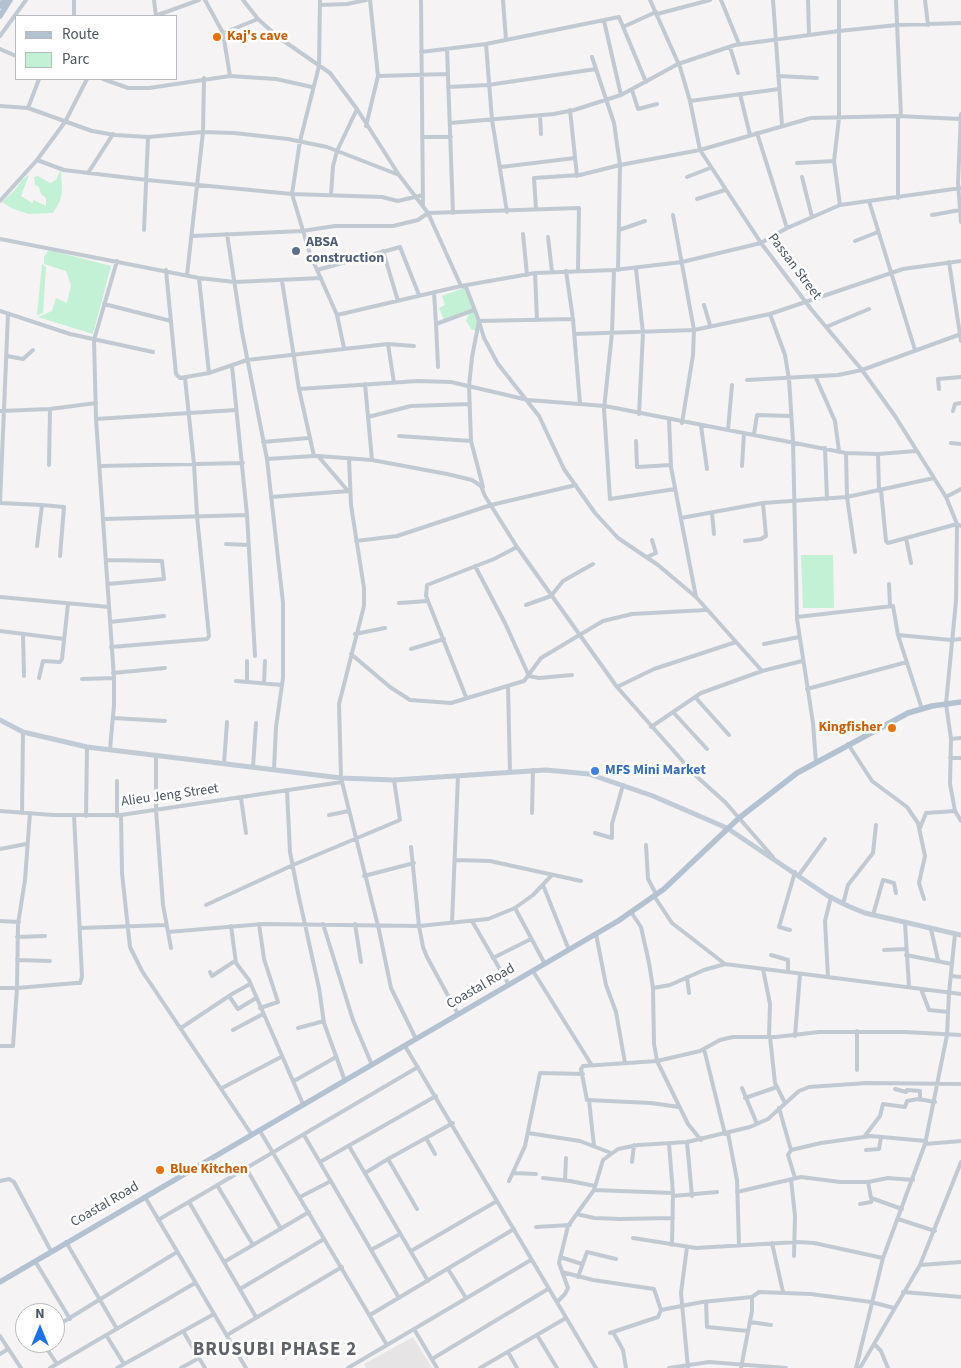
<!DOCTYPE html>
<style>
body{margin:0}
#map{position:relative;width:961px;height:1368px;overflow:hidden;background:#f5f3f3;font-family:"Source Sans 3",sans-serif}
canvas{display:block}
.legend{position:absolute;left:15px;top:15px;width:162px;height:65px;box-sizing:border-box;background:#fff;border:1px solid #b7bbc0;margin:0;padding:6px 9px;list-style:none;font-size:15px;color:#4a5661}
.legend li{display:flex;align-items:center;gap:10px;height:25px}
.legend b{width:25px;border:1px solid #b7bbc0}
.north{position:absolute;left:15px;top:1303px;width:50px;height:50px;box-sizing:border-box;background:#fff;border:1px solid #b7bbc0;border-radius:50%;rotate:0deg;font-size:14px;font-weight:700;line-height:20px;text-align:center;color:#4a5661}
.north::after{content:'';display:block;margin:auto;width:18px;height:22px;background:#1a73e8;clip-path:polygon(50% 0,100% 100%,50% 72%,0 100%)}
</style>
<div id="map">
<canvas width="961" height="1368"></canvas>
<ul class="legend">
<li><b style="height:6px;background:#b3c2d1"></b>Route</li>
<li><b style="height:14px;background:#c3f1d5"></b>Parc</li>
</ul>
<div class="north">N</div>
</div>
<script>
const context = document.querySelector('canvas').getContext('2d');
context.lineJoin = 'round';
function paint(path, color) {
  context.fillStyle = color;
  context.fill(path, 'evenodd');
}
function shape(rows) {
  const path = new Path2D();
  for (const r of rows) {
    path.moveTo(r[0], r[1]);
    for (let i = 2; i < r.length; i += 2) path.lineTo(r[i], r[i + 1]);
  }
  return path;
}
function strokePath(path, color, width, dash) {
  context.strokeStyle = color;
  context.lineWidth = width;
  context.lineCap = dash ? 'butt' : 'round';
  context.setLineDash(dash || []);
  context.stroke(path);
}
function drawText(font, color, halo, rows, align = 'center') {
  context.font = font + ' "Source Sans 3",sans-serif';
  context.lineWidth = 5;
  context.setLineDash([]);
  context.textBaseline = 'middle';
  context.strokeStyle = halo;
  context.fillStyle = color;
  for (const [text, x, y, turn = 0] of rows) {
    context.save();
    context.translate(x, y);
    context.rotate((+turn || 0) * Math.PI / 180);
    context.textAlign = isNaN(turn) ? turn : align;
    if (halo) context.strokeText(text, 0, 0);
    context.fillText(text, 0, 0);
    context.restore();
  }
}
const education = shape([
 [413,1337,432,1368,366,1368,364,1364]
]);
const green = shape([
 [61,169,62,192,60,201,53,213,29,214,13,209,2,202,15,190,22,180,29,175,21,196,32,203,34,200,46,206,46,198,41,194,39,187,35,185,34,177,38,176,50,183,56,180],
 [49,250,111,266,93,334,38,317,52,311,56,298,67,303,71,285,66,271,44,264,44,257],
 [42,264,46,267,43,313,37,315],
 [466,287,479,321,478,330,472,330,466,321,469,314,467,311,444,320,439,308,445,305,442,296],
 [801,555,833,555,834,608,803,608]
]);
const street = shape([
 [154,0,156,16],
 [205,0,223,33,230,76],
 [243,0,258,19,278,37,330,73,357,109,399,175,428,213,461,286,466,287,479,321,472,357,469,386,471,441,483,487],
 [320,0,319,66,300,141,292,194,310,254,337,315,344,348],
 [421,0,423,206],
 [503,0,506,40],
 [650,0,680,67,690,101,700,150,761,243,811,309,862,370,895,416,946,497,957,524,961,526],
 [721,0,739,44],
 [773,0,782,125],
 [808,0,809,34],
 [839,0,839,118,834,161,840,205],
 [896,0,901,116],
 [925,0,928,25],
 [320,5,347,4,366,0],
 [657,14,710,0],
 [74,16,74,0],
 [155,16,199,0],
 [604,21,621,95],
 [623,27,656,12],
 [223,33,258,19],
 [0,36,26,0],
 [486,44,492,120,507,212],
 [730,47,738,73],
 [0,49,16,56],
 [447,49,453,213],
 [421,52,486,44,619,17,646,82],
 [592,57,614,123,620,165,618,270],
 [378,76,448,74],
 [778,76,817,78],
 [103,79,128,88,149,88,230,76,276,79,312,87],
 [448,87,488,85,596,69],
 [632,90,638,109,657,104],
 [740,94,750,135],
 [690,101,779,89],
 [0,106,28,108,92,131,115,135,148,137,203,132,234,133,288,139,327,147,399,175],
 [28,108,39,79],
 [570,110,577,176],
 [961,114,958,183,961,222],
 [540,115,541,134],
 [898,116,898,198],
 [450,123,554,114,574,110,621,95,678,64,735,45,839,31,897,25,961,23],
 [366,126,378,76,370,0],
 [422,137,451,137],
 [37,160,64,170,147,180,292,194,382,197,398,201,423,195],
 [797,163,834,161],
 [501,167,575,158],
 [88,173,113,134],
 [687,177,710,168],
 [802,177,812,217],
 [331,195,333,166,337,151,357,109],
 [697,199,725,190],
 [0,201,37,160,65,122,87,79],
 [869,201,915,350],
 [536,209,534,178,580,175,620,165,700,150,811,118,898,116,961,119],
 [673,215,694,330,693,355,682,423],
 [932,215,960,210],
 [785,229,840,205,961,188],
 [144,230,148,137],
 [619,230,645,221],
 [227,234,242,332,267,459,283,603,283,678,276,727,274,769],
 [523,234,527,275],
 [192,236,302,231,335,226,393,226,418,220,428,213,579,208,578,270],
 [548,237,552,272],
 [0,239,199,278,235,282,321,278],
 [855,241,878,232],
 [383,251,398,301],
 [949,262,961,341],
 [636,269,643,333,639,414],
 [166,270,176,374,180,378,209,373,247,360,388,344,414,346],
 [317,270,400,247,419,295],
 [614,270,612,333,604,409,610,499,675,489],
 [566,271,573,319,580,404],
 [535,273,537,320],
 [187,275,203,132,204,78],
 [199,278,209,373],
 [282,281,299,389,314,456,318,456,348,491],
 [434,292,436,324],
 [104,304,171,321],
 [704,305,710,325],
 [0,311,70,334,153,352],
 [8,314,0,503,42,505],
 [770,314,785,355,789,379,793,441,797,619,813,723,816,763],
 [337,315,461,286,535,273,614,270,682,262,761,243,787,228,757,133],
 [573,319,479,321,484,338,498,364,539,416,564,469,595,513,618,538,658,565,696,597,762,671],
 [826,327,869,309],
 [574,334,694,330,770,314,903,269,961,261],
 [388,344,394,383],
 [7,356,23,359,33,350],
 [232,366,247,515,255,656],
 [438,367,436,324,474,310],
 [816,378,835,421,839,451],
 [747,380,838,375,862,370,961,334],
 [365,384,372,460],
 [299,389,418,381,451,382,528,400,605,406,846,453,878,454,916,451],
 [939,389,938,379,961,377],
 [0,411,50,409,96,403],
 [953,411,955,404,961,403],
 [368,417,411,406,470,404],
 [96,419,94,340,117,261],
 [669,420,671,467,696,597],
 [701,426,707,469],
 [728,430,732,385],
 [754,434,757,415,791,416],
 [399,436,471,441],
 [636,441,637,467,671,465],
 [263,442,308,438],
 [951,443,961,444],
 [825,448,827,499],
 [846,453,847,497,855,552],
 [878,454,879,491],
 [318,456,372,460,447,474,472,480,481,486,485,496,517,547,617,687,695,775,725,802,773,857],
 [349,458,351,505,364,588,364,606,339,704,341,778,379,930,391,988,416,1039],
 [267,459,314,456],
 [49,465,50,409],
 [101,466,243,463],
 [742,466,744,433],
 [881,490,886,541,888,543,957,524,956,601,946,704,951,739,950,784,955,811,961,821],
 [271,497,349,491],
 [946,497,961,489],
 [712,513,714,534],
 [681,518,763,503,847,497,934,478],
 [105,519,247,515],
 [906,538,911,563],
 [356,541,397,536,491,505,576,485],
 [745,541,761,539,766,536,763,503],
 [226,544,249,545],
 [37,546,42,505,64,507,60,556],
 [647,557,656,553,652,540],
 [107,560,162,561,164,579,108,584],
 [475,566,505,623,529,676,539,678,572,675],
 [889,584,890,605],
 [0,597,109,607],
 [399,603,428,601],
 [526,605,551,596,563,581,593,564],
 [797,617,893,606,898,635,922,709],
 [110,622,164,616],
 [0,631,64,639],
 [355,634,385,628],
 [23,635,24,676],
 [898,635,951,640,961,639],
 [764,644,799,637],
 [111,647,207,639,209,636,197,516,194,464,185,378],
 [411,649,444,639],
 [351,654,390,687,410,700,451,703,524,681,541,658,603,621,632,614,706,610],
 [113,673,165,668],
 [39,678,43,661,60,662,62,659,68,604],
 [82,679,114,678],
 [236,681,282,685],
 [247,681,247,661],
 [264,683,265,661],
 [508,686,510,772],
 [617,687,654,669,736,642],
 [807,689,907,662],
 [466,697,426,596,427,585,494,559,517,547],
 [695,697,729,735],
 [673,712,707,749],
 [113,718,165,721],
 [651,727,701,693,762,671,802,661],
 [951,739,961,738],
 [848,744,872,781,907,807,918,823,925,856,919,883,924,899],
 [110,749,114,705,114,678,96,419,236,410],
 [156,756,156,810,163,905,171,948],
 [950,758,961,758],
 [224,764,227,722],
 [253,767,256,723],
 [287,791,290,852,298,893,319,988,324,1023,345,1081],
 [241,798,246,833],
 [0,811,53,815,121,815,342,782],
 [22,813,23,732],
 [532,813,533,770],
 [121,815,122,873,130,947,142,971,252,1135],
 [329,815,349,811],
 [86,816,87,747],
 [117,816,117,781],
 [920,828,926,813,955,811],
 [595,833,612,838,612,824,623,785],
 [646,845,648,879,656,894],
 [411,847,419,926,423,947,427,957,458,1014],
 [0,849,26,844],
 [455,860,490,861,581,881],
 [799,875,825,839],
 [364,876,414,863],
 [543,885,569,950],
 [654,896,672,923,725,964,961,994],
 [843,904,848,885,873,853,876,825],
 [206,905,293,865,400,820,394,780],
 [515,908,545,964],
 [631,912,641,927,649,963,653,988,654,1044,657,1061,700,1051,720,1040,733,1037,776,1037,819,1032,905,1032,961,1035],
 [873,915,883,880,894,883,896,893],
 [0,921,19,922],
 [472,921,509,985],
 [452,923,458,776],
 [905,923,909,987],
 [259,924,264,959,278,1002,260,1008],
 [323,924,353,1020,372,1065],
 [355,924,361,962],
 [231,926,236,963,249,980,303,1104],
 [80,928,166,925],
 [931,929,938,960],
 [790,930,779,927,795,872],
 [168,932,263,924,419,926,488,919,515,908,533,895,552,875],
 [596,934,606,985,616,1012,625,1063],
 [17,937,45,936],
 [884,950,906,949],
 [771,955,788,960,788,972],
 [906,955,952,964],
 [493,958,531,939],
 [17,960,50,961],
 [763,969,770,1004,769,1037],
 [533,971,591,1064],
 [210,972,212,976,235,961],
 [951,976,961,977],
 [687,977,689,993],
 [828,977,825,921,831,897],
 [0,988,17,988,18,924,25,880,30,813],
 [653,988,670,985,704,970,725,964],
 [921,989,929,1010,948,1012],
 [229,996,238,1009,256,998],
 [181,1028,232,994,250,984],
 [298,1028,324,1021],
 [233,1030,263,1014],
 [795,1036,800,974],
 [770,1037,775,1083,785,1103],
 [0,1046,13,1046,17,988,76,983,80,983,82,977,74,815],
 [405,1046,596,1368],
 [704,1049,725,1134],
 [857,1070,857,1031],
 [294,1081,336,1057],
 [222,1088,281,1057],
 [742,1088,757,1124],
 [895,1089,906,1092,907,1090,920,1091,920,1100],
 [745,1098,777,1087],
 [589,1100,594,1146],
 [679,1107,651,1103,587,1100,581,1069,583,1066,657,1061,688,1124,701,1140],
 [779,1108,791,1150],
 [260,1131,387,1345],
 [528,1133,580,1141,611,1153],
 [728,1133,737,1180,739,1245],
 [304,1135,399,1298],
 [864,1137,880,1116,883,1104,905,1107,907,1101,918,1099,935,1102],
 [426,1138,435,1154],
 [687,1142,692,1196],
 [669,1144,673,1193,672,1245],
 [925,1144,961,1141],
 [349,1146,428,1281],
 [866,1150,879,1149,881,1137],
 [320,1162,436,1096],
 [632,1162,634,1145],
 [246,1168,281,1229],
 [365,1173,388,1159],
 [513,1173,536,1174],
 [543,1178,570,1181,595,1186],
 [795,1178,788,1155,791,1150,821,1143,871,1136,926,1141],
 [791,1179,795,1216,794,1256],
 [565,1180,566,1158],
 [0,1181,9,1179,14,1182,51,1251],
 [509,1181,525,1146,540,1073,583,1074],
 [868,1182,871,1198,902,1209],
 [217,1185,253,1245],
 [594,1190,673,1193],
 [737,1192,801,1177,840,1182,868,1182,888,1178,913,1180],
 [673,1196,717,1192],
 [145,1197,246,1368],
 [300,1197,331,1181],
 [189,1202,256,1317],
 [860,1204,871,1202,872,1199],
 [417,1209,388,1159,453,1123],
 [577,1214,594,1218,620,1219,673,1218],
 [898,1219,935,1231],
 [158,1220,418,1067],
 [536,1227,570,1225],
 [633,1238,696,1248,797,1242,814,1243,883,1258],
 [66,1242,117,1329],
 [772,1243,783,1292],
 [687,1247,681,1293,688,1368],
 [371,1250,400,1234],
 [411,1251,497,1201],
 [560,1257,582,1264],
 [35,1261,70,1319],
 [224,1262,309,1212],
 [920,1265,961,1262],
 [448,1269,466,1298],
 [562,1272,593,1280,654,1289,661,1310,658,1317,610,1333],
 [578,1277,587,1252,616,1259],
 [240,1289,324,1239],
 [903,1292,961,1297],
 [557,1302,565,1294,568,1288,559,1263,568,1226,594,1190,603,1160,618,1149,638,1145,687,1142,750,1127,768,1119,799,1091,809,1087,867,1083,961,1084],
 [706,1302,707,1327,748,1331],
 [661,1310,702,1302,752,1297,759,1292,811,1294,871,1302,894,1308],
 [370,1315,514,1229],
 [750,1322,771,1325],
 [55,1327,177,1252],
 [414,1329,437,1368],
 [183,1331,205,1368],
 [613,1332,623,1350,626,1368],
 [106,1335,124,1364],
 [227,1335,342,1267],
 [537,1335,557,1368],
 [0,1336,21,1368],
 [43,1343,57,1364],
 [875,1345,881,1351,888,1368],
 [508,1352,517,1368],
 [0,1354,8,1349],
 [432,1359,548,1289],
 [50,1368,195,1283],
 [117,1368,214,1314],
 [181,1368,199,1358],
 [348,1368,531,1260],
 [480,1368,566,1318],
 [669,1368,709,1362,786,1368],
 [741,1368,752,1311,752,1297],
 [856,1368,883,1258,925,1144,947,1035,949,993,955,934],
 [860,1368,920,1265,961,1162]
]);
const secondary = shape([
 [0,720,23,732,87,747,341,778,394,780,546,770,589,774,653,796,727,828,828,896,848,906,865,913,961,935]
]);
const primary = shape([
 [0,6,4,0],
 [0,16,10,0],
 [0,1282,618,921,664,889,739,818,797,773,908,713,932,706,961,702]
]);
const markers = [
 [217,37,5,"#e8710a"],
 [296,251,5,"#5c6f8a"],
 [892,728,5,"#e8710a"],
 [595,771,5,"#3f7fe0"],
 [160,1170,5,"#e8710a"]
];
const foodNames = [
 ["Kaj's cave",227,37],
 ["Kingfisher",882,728,"right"],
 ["Blue Kitchen",170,1170]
];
const serviceNames = [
 ["ABSA",306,243],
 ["construction",306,259]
];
const streetNames = [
 ["Passan Street",794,267,53],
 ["Alieu Jeng Street",170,796,-8],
 ["Coastal Road",481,987,-30],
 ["Coastal Road",105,1205,-30]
];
const shopNames = [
 ["MFS Mini Market",605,771]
];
const districtNames = [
 ["BRUSUBI PHASE 2",275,1351]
];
paint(education, '#e6e4e5');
paint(green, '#c3f1d5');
strokePath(street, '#c1cad2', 4);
strokePath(secondary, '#c1cbd6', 5);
strokePath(primary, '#b3c2d1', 5.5);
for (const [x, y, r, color] of markers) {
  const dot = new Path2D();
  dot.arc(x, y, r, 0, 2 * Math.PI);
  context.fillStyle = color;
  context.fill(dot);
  strokePath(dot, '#fff', 2);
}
drawText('bold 14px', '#c56008', '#fff', foodNames, 'left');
drawText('bold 14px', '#4e5e75', '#fff', serviceNames, 'left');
drawText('14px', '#4a5661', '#fff', streetNames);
drawText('bold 14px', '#366cbe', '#fff', shopNames, 'left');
context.letterSpacing = '1px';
drawText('bold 19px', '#5f6368', '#fff', districtNames);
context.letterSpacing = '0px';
</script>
